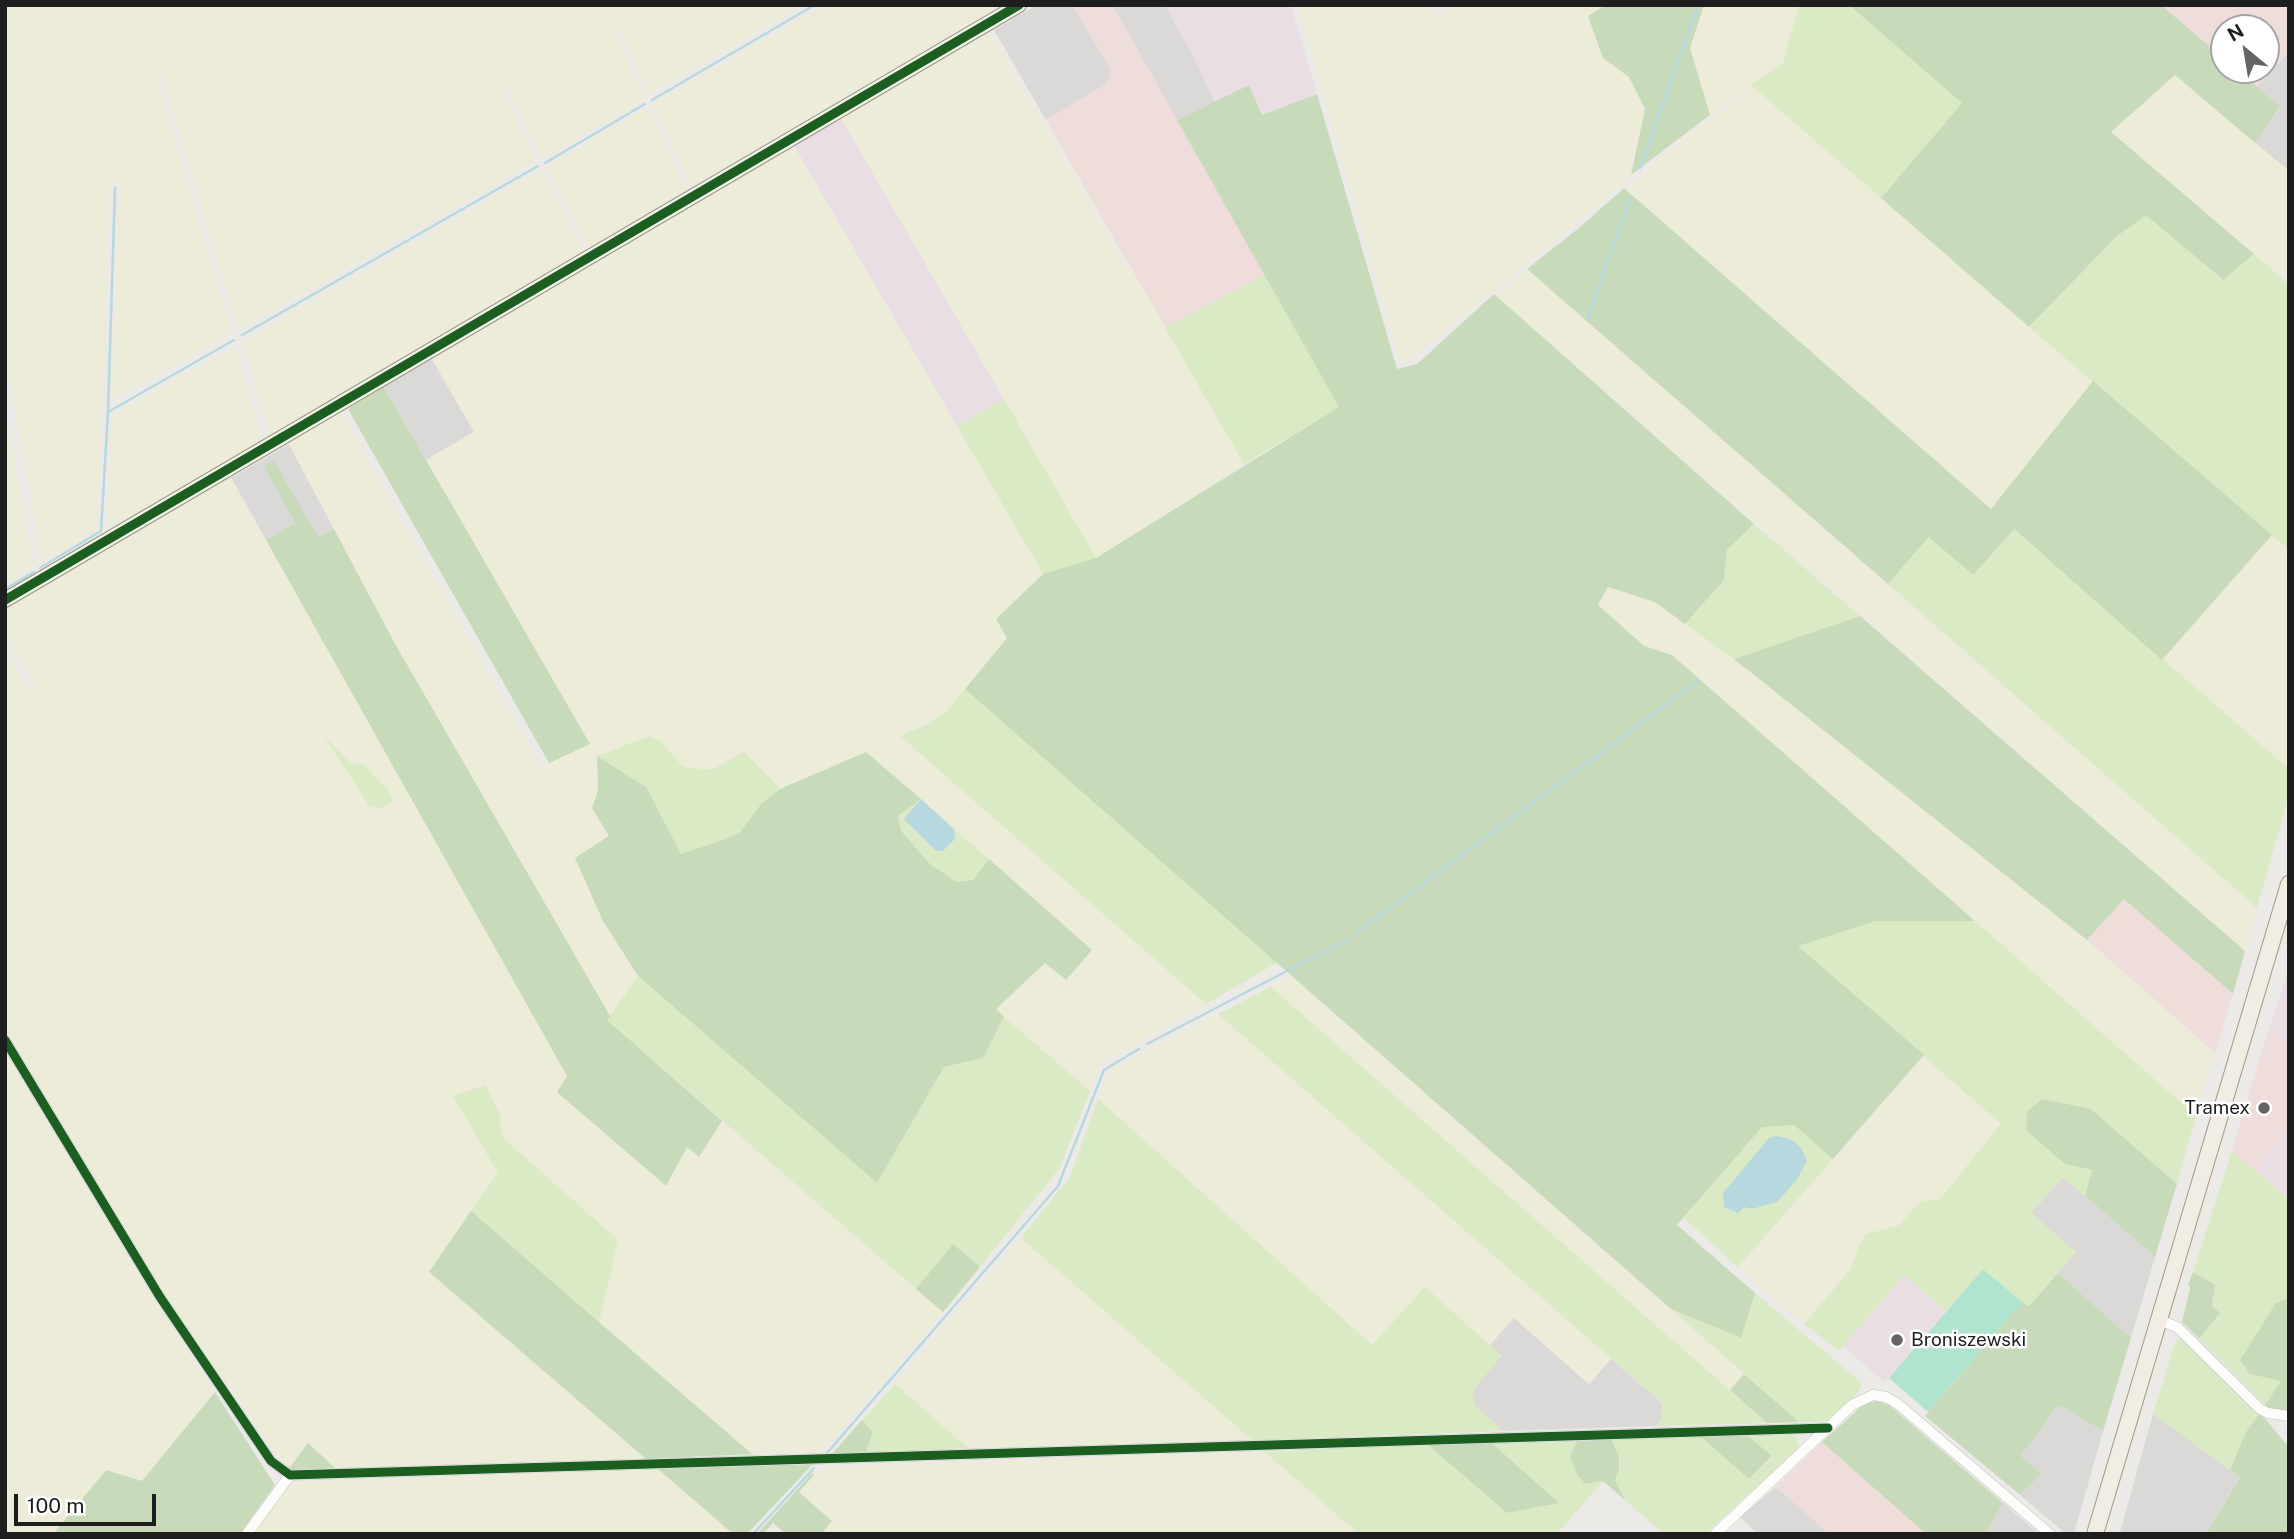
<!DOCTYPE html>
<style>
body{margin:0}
#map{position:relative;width:2294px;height:1539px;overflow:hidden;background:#eceae6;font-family:"Public Sans",sans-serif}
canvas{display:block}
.frame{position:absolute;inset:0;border:7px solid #1e1e1e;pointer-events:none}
.north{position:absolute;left:2210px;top:14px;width:70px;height:70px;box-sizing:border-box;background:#fff;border:2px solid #a5a5a5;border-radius:50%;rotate:330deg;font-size:19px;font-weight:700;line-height:28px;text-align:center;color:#1e1e1e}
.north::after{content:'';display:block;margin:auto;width:24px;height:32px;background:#666564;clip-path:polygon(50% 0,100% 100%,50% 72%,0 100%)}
.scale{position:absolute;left:14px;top:1494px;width:142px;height:32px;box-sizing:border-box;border:4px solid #1e1e1e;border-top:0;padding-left:9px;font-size:21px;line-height:24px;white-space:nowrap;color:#1e1e1e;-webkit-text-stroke:5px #fff;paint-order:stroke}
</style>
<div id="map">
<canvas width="2294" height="1539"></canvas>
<div class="frame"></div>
<div class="north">N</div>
<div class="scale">100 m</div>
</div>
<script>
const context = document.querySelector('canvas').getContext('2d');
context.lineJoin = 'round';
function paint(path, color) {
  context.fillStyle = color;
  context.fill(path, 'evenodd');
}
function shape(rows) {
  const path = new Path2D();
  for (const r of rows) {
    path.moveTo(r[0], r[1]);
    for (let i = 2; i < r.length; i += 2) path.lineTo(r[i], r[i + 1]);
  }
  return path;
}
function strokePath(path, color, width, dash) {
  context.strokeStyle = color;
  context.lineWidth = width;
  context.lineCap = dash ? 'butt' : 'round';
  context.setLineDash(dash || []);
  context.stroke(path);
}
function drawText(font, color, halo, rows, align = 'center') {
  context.font = font + ' "Public Sans",sans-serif';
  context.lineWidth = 5;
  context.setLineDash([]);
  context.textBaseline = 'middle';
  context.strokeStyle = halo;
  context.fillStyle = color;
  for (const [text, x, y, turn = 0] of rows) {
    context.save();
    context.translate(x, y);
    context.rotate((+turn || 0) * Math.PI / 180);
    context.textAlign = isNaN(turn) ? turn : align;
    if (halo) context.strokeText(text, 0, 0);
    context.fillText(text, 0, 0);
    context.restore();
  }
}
const residential = shape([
 [1037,5,1073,5,1111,70,1107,84,1046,120,994,30],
 [1112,5,1165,5,1190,49,1215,102,1177,120],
 [2287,54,2289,56,2289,171,2255,143,2280,108,2257,87],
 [432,359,474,432,426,460,384,387],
 [289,444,334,529,307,544,295,523,266,540,231,478],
 [2063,1177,2155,1257,2131,1338,2058,1273,2075,1252,2031,1213],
 [1513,1317,1589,1384,1611,1359,1662,1403,1662,1420,1655,1426,1503,1431,1473,1404,1473,1389,1501,1356,1490,1345],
 [2058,1405,2103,1431,2074,1534,2066,1534,2020,1495,2042,1474,2021,1456],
 [2153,1414,2240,1476,2206,1534,2120,1532],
 [1776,1487,1829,1533,1758,1534,1740,1517],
 [2003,1503,2039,1534,1985,1534]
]);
const commercial = shape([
 [1073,5,1112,5,1265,274,1165,328,1046,120,1107,83,1111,70],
 [2161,5,2289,5,2289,56,2286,54,2257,87,2238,70,2266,70,2266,28,2224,28,2224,59],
 [2124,898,2233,994,2215,1053,2087,940],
 [2269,1028,2289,1045,2289,1126,2257,1172,2232,1151],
 [1822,1442,1926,1534,1829,1534,1776,1487]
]);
const industrial = shape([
 [1165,5,1291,5,1317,94,1262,115,1249,85,1215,102,1190,49],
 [841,118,1004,399,957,426,794,146],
 [2289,969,2289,1045,2269,1028],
 [2289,1126,2289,1199,2257,1172],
 [1904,1275,1946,1311,1885,1382,1843,1347]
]);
const farmland = shape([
 [5,5,804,5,648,95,620,31,616,32,645,100,542,159,506,88,503,90,537,161,239,330,162,75,156,77,232,333,112,400,119,182,110,185,97,529,42,563,5,352],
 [826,5,991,5,994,10,691,187,653,104],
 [1298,5,1432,5,1436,19,1445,12,1447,5,1606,5,1588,16,1603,58,1629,76,1645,109,1631,175,1622,185,1405,363,1398,356],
 [1704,5,1799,5,1783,63,1710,115,1690,48],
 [990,32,1128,271,1132,269,1244,464,1096,558,841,118],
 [2175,75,2289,171,2289,266,2280,277,2111,132],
 [1753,87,2093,381,1991,509,1624,188,1639,180,1672,148],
 [648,107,687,190,589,248,546,166],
 [794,146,1043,574,997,619,1008,638,945,713,901,737,1206,1004,1101,1064,1090,1091,996,1010,1046,962,1066,980,1092,950,866,752,780,789,744,752,712,770,683,767,661,741,597,756,598,791,592,808,609,836,603,921,638,976,610,1016,394,642,289,444,341,412,541,767,589,744,426,460,474,432,432,359],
 [541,170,584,251,270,435,243,342],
 [1527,269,2257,908,2245,951,1494,294],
 [236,346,262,440,107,531,111,416],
 [5,406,34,567,5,583],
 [231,478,568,1077,557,1092,666,1186,688,1147,699,1156,722,1121,943,1312,822,1451,752,1454,599,1322,618,1240,501,1137,499,1112,485,1085,454,1097,498,1174,429,1272,646,1459,335,1468,308,1444,288,1470,156,1283,5,1030,5,649,29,691,36,686,5,634,5,609],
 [2272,535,2289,550,2289,769,2162,660],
 [1608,586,1655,602,1734,659,2087,940,2215,1053,2196,1116,1672,655,1644,646,1598,605],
 [1291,976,1744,1374,1730,1390,1271,987],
 [1218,1014,1611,1359,1589,1384,1514,1318,1490,1345,1425,1288,1373,1346,1098,1099,1105,1078,1114,1068],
 [5,1051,149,1292,215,1392,142,1481,106,1470,53,1534,5,1534,5,1512,7,1510,5,1506],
 [1924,1056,2001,1124,1940,1199,1921,1201,1899,1225,1867,1234,1860,1244,1850,1270,1804,1324,1738,1267],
 [1021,1238,1252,1440,968,1448,895,1384],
 [1265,1452,1359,1534,821,1534,832,1521,799,1492,822,1467],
 [658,1469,733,1534,251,1534,283,1492,302,1482]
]);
const grass = shape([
 [1799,5,1849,5,1962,103,1881,198,1751,85,1783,63],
 [2146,214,2222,280,2254,254,2289,285,2289,550,2029,327,2116,237],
 [1265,274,1340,407,1244,464,1165,328],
 [1004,399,1096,558,1043,574,957,426],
 [1754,524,1860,616,1734,659,1685,624,1724,580,1727,550],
 [2013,529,2289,769,2289,795,2257,908,1888,584,1930,537],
 [965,689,1278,962,1206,1004,900,736,926,725,945,713],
 [324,736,351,763,363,764,388,790,393,800,383,808,370,807],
 [650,736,661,741,683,767,712,770,744,751,780,789,761,804,740,832,723,840,681,854,646,787,597,756],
 [921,799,904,819,943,851,955,839,954,829,989,859,973,880,957,882,930,864,900,831,898,816],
 [1876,921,1975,921,2196,1116,2177,1184,2091,1109,2065,1164,2092,1170,2085,1196,2063,1177,2031,1213,2076,1252,2028,1307,1983,1269,1946,1311,1904,1275,1839,1351,1804,1324,1850,1270,1860,1244,1867,1234,1899,1225,1921,1201,1940,1199,2001,1124,1797,946],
 [638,976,877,1183,944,1067,983,1058,1004,1017,1090,1091,1059,1169,980,1267,953,1245,916,1289,607,1020],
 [1271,987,1767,1423,1655,1426,1662,1420,1662,1403,1218,1014],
 [485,1085,499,1112,502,1137,618,1240,599,1322,471,1211,498,1173,453,1096],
 [1098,1099,1372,1345,1425,1287,1502,1356,1474,1389,1473,1404,1503,1431,1252,1440,1021,1238,1070,1177],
 [1794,1125,1833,1159,1738,1267,1684,1218,1762,1126],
 [2232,1151,2289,1199,2289,1298,2276,1303,2251,1374,2281,1381,2265,1405,2199,1339,2220,1313,2212,1306,2215,1285,2193,1272],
 [1755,1293,1862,1383,1859,1392,1827,1421,1799,1422,1671,1309,1741,1338],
 [2180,1336,2260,1413,2246,1432,2230,1470,2153,1414,2174,1346],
 [895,1384,968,1448,866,1452,873,1432,862,1420],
 [1790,1434,1797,1439,1799,1448,1705,1534,1664,1534,1625,1500,1615,1480,1619,1470,1611,1439,1701,1437,1749,1479,1772,1457,1747,1435],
 [1577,1441,1570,1457,1585,1484,1603,1481,1557,1534,1359,1534,1265,1452,1428,1445,1507,1513,1559,1503,1492,1443]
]);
const forest = shape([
 [1606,5,1704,5,1690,48,1710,115,1631,175,1645,109,1629,77,1603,58,1588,16],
 [1849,5,2161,5,2224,59,2224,70,2238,70,2280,107,2255,143,2175,75,2111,132,2254,254,2223,280,2146,215,2116,237,2029,327,1881,198,1962,103],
 [1249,85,1262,115,1317,94,1397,369,1417,364,1494,294,1754,524,1727,550,1724,580,1685,624,1655,602,1608,587,1598,605,1644,646,1672,655,1975,921,1876,921,1798,946,1924,1055,1833,1159,1794,1125,1762,1127,1677,1225,1755,1293,1741,1338,1671,1309,965,689,1007,638,996,619,1043,574,1096,558,1339,407,1177,120],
 [1624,188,1991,509,2093,381,2272,535,2162,660,2014,529,1973,575,1929,537,1888,584,1527,269,1579,228],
 [384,387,426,460,590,744,549,763,348,409],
 [274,461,318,537,334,529,394,642,610,1016,607,1020,722,1121,699,1157,687,1147,666,1186,557,1092,567,1076,266,540,295,523,264,466],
 [1860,616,2245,951,2233,994,2124,899,2087,940,1734,659],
 [866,752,921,799,898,816,901,831,930,864,957,882,973,880,989,859,1092,950,1066,980,1045,963,996,1009,1004,1017,983,1058,944,1067,877,1183,638,976,603,921,575,858,609,836,592,808,598,791,597,756,646,787,681,854,723,840,740,832,761,804,780,789],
 [2042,1099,2091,1109,2177,1184,2155,1257,2085,1196,2092,1170,2065,1164,2026,1130,2027,1112],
 [471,1211,599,1322,752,1454,646,1459,429,1272],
 [953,1244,980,1267,943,1312,916,1289],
 [2193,1272,2215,1285,2212,1306,2220,1313,2199,1339,2182,1322,2190,1288,2188,1285],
 [2058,1273,2131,1338,2103,1431,2058,1405,2021,1456,2042,1474,2020,1495,1925,1416,2022,1302,2029,1306],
 [2289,1298,2289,1413,2270,1410,2265,1405,2281,1381,2250,1374,2240,1360,2276,1303],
 [1744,1374,1799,1422,1767,1423,1730,1390],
 [215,1392,275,1485,240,1534,53,1534,106,1470,142,1481],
 [1877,1401,1889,1405,2003,1503,1985,1534,1926,1534,1822,1442,1864,1404],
 [2260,1413,2289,1447,2289,1534,2206,1534,2240,1477,2230,1470,2246,1432],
 [862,1420,873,1432,866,1452,832,1454],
 [1747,1435,1772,1456,1749,1479,1701,1437],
 [1611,1439,1619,1456,1619,1470,1615,1480,1625,1500,1603,1481,1585,1484,1577,1474,1570,1457,1577,1441],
 [308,1443,335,1468,288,1470],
 [1492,1443,1559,1503,1507,1513,1428,1445],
 [813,1464,747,1534,733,1534,658,1469],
 [813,1472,813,1476,799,1492,832,1521,821,1534,786,1534,773,1523,763,1534,757,1534]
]);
const pitch = shape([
 [1983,1269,2022,1302,1928,1412,1889,1378]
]);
const water = shape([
 [921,799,954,829,955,839,943,851,936,851,904,819],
 [1776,1136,1790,1139,1801,1147,1807,1161,1796,1181,1777,1202,1752,1209,1744,1207,1738,1213,1724,1207,1723,1193,1769,1138]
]);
const stream = shape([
 [652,100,813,6],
 [545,163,645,104],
 [1640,168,1698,5],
 [1588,318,1630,199],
 [242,335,538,166],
 [108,412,115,188],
 [40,568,101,531,108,412,234,340],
 [5,589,34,572],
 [1356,933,1699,680],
 [1147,1044,1348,939],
 [827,1453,1058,1186,1104,1070,1139,1049],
 [753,1534,814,1468]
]);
const street = shape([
 [5,1040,160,1297,271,1461,290,1475,1828,1428],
 [2159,1320,2177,1327,2260,1409,2268,1413,2289,1416],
 [247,1534,290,1475],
 [1715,1534,1852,1405,1873,1395,1886,1397,1898,1404,2050,1534]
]);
const secondary = shape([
 [5,600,1019,5]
]);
const primary = shape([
 [2095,1534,2289,884]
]);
const cycleway = shape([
 [5,600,1019,5],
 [5,1040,160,1297,271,1461,290,1475,1828,1428]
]);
const markers = [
 [2264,1108,7,"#666564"],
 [1897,1340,7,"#666564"]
];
const poiNames = [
 ["Tramex",2250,1108],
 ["Broniszewski",1911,1340,"left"]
];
paint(residential, '#dbd9d7');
paint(commercial, '#eedddb');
paint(industrial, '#eadee5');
paint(farmland, '#ececd9');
paint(grass, '#d9eac4');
paint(forest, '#c7dbbb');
paint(pitch, '#b0e4ce');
paint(water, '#b8d8e0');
strokePath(stream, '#b8d8e0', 2.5);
strokePath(street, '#c5c4c2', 11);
strokePath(secondary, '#95967e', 16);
strokePath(primary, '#a29882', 18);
strokePath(street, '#fcfcfb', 10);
strokePath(secondary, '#f3f2ea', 14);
strokePath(primary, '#f1ece4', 16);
strokePath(cycleway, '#1b5e20', 9);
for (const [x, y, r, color] of markers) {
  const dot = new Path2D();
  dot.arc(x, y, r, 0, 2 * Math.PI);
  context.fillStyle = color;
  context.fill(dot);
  strokePath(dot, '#fff', 2.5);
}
drawText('19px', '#1e1e1e', '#fff', poiNames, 'right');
</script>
